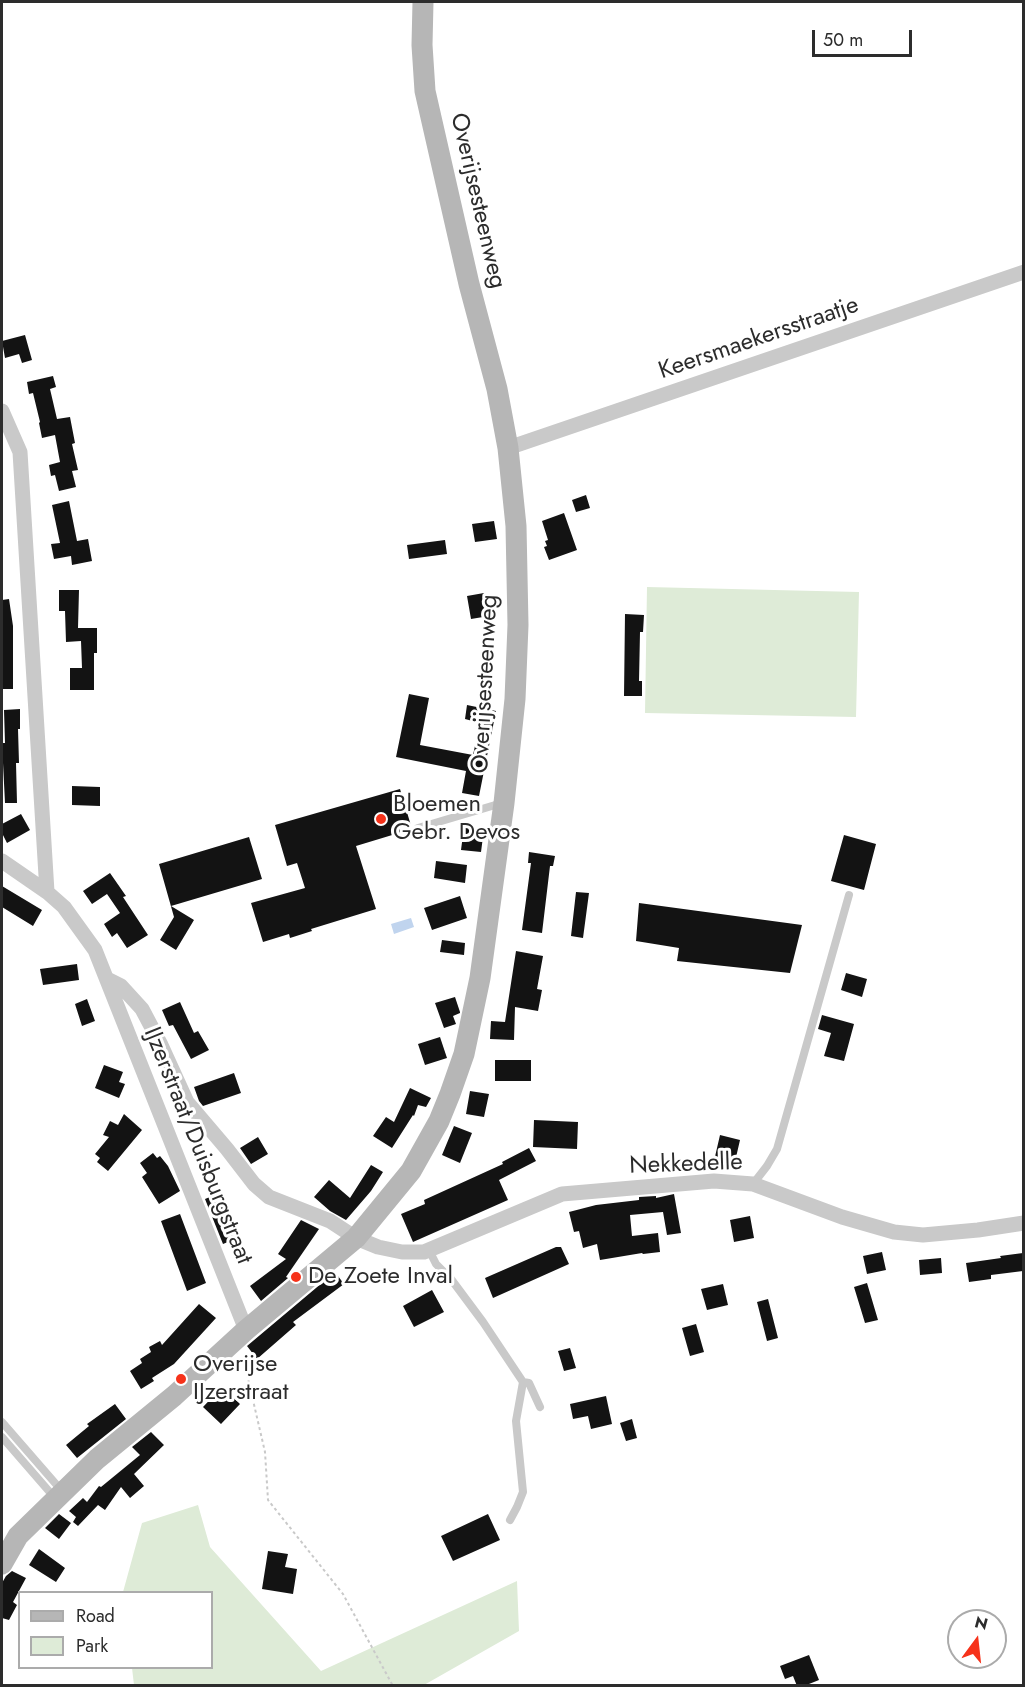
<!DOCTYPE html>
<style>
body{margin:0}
#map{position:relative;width:1025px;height:1687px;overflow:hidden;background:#fff;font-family:Jost,sans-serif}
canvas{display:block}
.frame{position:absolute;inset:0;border:3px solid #2c2c2c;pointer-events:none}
.legend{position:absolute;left:18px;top:1591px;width:195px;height:78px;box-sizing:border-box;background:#fff;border:2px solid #ababab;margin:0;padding:8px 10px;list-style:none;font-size:18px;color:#2c2c2c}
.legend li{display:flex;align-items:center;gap:12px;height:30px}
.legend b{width:30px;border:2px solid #ababab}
.north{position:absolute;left:947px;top:1609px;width:60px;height:60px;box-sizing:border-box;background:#fff;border:2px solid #ababab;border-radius:50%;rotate:15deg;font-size:16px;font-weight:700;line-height:24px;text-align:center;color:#2c2c2c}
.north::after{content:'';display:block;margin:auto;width:21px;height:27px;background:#f6321a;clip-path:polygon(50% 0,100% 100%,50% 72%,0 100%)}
.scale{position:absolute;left:812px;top:30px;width:100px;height:27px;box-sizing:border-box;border:3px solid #2c2c2c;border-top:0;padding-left:8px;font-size:18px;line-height:21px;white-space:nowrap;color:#2c2c2c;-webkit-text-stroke:4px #fff;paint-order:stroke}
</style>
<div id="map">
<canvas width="1025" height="1687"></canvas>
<div class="frame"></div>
<ul class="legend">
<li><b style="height:8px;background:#b6b6b6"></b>Road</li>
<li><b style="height:16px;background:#deebd7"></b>Park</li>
</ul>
<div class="north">N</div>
<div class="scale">50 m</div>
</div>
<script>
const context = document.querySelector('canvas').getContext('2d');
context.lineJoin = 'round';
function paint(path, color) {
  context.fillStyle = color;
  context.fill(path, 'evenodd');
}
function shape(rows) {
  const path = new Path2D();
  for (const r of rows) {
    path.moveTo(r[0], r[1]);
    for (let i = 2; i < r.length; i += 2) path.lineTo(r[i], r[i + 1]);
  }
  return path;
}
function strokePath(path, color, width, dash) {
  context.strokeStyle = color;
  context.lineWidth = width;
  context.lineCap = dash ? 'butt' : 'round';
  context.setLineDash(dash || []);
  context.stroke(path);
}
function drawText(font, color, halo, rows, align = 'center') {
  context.font = font + ' Jost,sans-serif';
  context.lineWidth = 6;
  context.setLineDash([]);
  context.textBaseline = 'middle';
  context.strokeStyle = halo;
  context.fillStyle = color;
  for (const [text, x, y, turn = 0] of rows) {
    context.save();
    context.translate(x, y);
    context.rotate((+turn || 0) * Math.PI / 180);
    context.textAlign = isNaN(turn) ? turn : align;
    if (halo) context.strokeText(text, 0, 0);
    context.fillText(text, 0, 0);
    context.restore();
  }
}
const green = shape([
 [647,587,859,592,856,717,645,713],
 [198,1505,210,1547,321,1671,517,1581,519,1631,424,1685,134,1685,132,1668,212,1668,212,1592,123,1592,142,1523]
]);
const water = shape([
 [411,918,414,927,394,934,391,924]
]);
const building = shape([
 [25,335,32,360,22,363,19,354,5,358,2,341],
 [53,376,56,387,50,389,57,419,70,417,75,443,72,444,78,470,72,471,76,487,59,491,55,475,51,476,49,465,60,462,55,435,42,438,39,423,40,422,33,393,29,394,27,382],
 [586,495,590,508,576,512,572,500],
 [69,501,77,541,88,539,92,561,72,565,71,556,54,559,51,544,60,543,52,505],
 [564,513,577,550,549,560,544,547,547,546,545,541,548,540,542,521],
 [494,521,497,539,475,542,472,524],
 [445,540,447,554,409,559,407,545],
 [59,590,79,590,78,628,97,628,97,653,94,653,94,690,70,690,70,668,82,668,81,641,66,642,65,611,59,611],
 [484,593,489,616,471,619,467,596],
 [9,599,13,626,13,689,2,689,2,600],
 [625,614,644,615,643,632,640,632,639,681,642,681,642,696,624,696],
 [409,694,429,698,420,745,473,755,480,723,465,719,467,705,496,711,479,796,462,793,466,771,396,757],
 [20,709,20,729,18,729,19,763,16,763,17,803,5,803,3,763,2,763,2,743,5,743,4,710],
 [72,786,100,787,100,806,72,805],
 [400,789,412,829,356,846,376,909,311,929,312,931,290,938,289,934,263,942,251,903,305,888,297,863,287,866,275,825],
 [21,814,30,830,7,843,2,833,2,824],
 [464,827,484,829,481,852,461,850],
 [844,835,876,844,864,890,831,881],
 [249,837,262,879,171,906,194,920,176,950,160,940,174,917,159,864],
 [529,852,555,856,553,866,550,866,542,933,522,930,531,863,528,863],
 [436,861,467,865,465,883,434,878],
 [110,873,126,896,123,897,148,935,127,948,117,933,112,937,104,924,120,913,107,894,92,904,83,891],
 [2,886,42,910,33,926,2,907],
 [576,892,589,893,583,938,571,936],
 [460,896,467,918,432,930,424,908],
 [639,903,802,925,790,973,677,961,679,948,636,941],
 [442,940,465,943,464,955,440,952],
 [516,951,543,956,537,989,542,990,538,1011,515,1007,514,1040,490,1039,491,1021,505,1022],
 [77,964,79,980,43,985,40,969],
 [846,973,867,979,862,997,841,990],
 [455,997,460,1012,460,1013,453,1016,456,1024,444,1028,435,1003],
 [87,999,95,1021,82,1026,75,1004],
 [180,1002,194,1033,198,1031,209,1050,191,1059,173,1025,169,1026,162,1010],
 [822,1015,854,1024,844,1061,824,1056,831,1033,818,1029],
 [440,1037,447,1058,425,1065,418,1044],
 [495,1060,531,1060,531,1081,495,1081],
 [104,1065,123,1072,119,1082,125,1084,119,1098,95,1088],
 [234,1073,241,1093,203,1106,199,1101,194,1087],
 [410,1088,431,1098,426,1107,418,1105,414,1116,413,1115,392,1148,373,1136,386,1117,394,1122],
 [470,1091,489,1094,484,1117,466,1114],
 [124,1114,142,1130,108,1171,97,1162,100,1158,95,1154,109,1137,103,1135,110,1121,118,1125],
 [534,1120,578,1122,577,1149,533,1147],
 [454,1126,472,1133,460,1163,442,1155],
 [720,1135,740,1140,734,1166,714,1161],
 [258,1137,268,1154,251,1164,240,1148],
 [529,1148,536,1161,499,1180,508,1200,413,1242,401,1214,425,1204,424,1200,503,1164,502,1162],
 [153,1153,157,1158,160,1156,168,1166,180,1191,159,1204,142,1177,147,1173,140,1163],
 [371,1165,383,1172,371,1191,346,1220,330,1211,314,1197,329,1180,350,1198],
 [222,1192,240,1237,223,1244,205,1199],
 [674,1194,681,1233,667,1235,663,1212,630,1215,632,1236,658,1233,660,1252,643,1254,642,1253,600,1260,597,1244,583,1248,579,1231,574,1232,569,1212,596,1205,639,1200,639,1197,656,1196,656,1198],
 [180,1214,206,1283,187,1291,161,1221],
 [750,1216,754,1238,734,1242,730,1220],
 [301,1220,319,1229,286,1277,288,1278,261,1301,250,1286,286,1259,278,1254],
 [556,1247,561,1247,569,1264,493,1298,485,1278],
 [882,1252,886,1270,867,1274,863,1256],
 [1023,1253,1023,1271,991,1275,991,1279,969,1282,966,1263,1001,1258,1000,1256],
 [941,1258,942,1273,920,1275,919,1260],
 [335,1272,344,1284,293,1322,296,1325,257,1359,247,1346],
 [867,1283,878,1320,865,1323,854,1287],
 [723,1284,728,1305,707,1310,701,1289],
 [432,1290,444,1312,414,1327,403,1306],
 [768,1299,778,1338,767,1341,757,1302],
 [199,1304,216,1318,174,1364,152,1378,154,1381,141,1389,130,1371,142,1363,140,1359,151,1352,149,1347,160,1341,162,1345],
 [696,1324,704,1352,690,1356,682,1328],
 [570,1348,576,1368,564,1371,558,1351],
 [222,1387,240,1404,221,1424,203,1407],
 [606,1396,612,1424,591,1429,588,1416,573,1419,570,1404],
 [115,1404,126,1419,77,1458,66,1445,89,1426,87,1424],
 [632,1419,637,1438,626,1441,620,1423],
 [151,1432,164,1445,134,1474,144,1486,130,1498,121,1487,105,1510,98,1505,78,1526,73,1522,76,1517,69,1511,83,1498,87,1502,99,1486,101,1487,140,1455,132,1447],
 [59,1514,71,1523,59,1539,45,1528],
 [488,1514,500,1540,453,1561,441,1536],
 [39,1549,65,1568,56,1582,29,1565],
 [268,1551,288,1554,285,1567,297,1569,293,1594,262,1589],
 [12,1571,26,1578,13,1602,17,1605,9,1620,2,1618,2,1583,6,1576],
 [809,1655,819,1680,804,1686,797,1686,793,1676,785,1679,780,1666]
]);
const path = shape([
 [243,1357,265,1452,268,1500,343,1594,393,1686]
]);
const lane = shape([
 [418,828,502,803],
 [753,1184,767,1166,777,1149,849,895],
 [429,1250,436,1264,451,1279,483,1322,523,1382,516,1421,523,1492,517,1507,510,1520],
 [523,1382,529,1383,540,1407],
 [2,1422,62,1491],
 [2,1437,54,1497]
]);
const street = shape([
 [2,411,20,452,47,892],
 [508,448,1024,272],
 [2,861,47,892,64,907,95,950,246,1330],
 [107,979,121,986,142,1009,161,1045,187,1102,227,1149,254,1184,269,1197,330,1221,356,1238,378,1247,402,1252,424,1252,562,1194,714,1181,753,1184,842,1217,894,1232,923,1235,978,1230,1024,1223]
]);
const secondary = shape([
 [2,1564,18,1536,97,1459,174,1396,246,1330,356,1238,411,1171,439,1121,450,1094,464,1054,480,978,504,803,515,699,518,625,516,526,508,448,497,389,469,284,425,91,422,45,423,2]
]);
const markers = [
 [381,819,6,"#f6321a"],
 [296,1277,6,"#f6321a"],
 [181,1379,6,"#f6321a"]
];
const streetNames = [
 ["Overijsesteenweg",477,201,77],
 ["Keersmaekersstraatje",759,339,-19],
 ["Overijsesteenweg",486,684,-87],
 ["IJzerstraat/Duisburgstraat",197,1146,68],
 ["Nekkedelle",686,1165,-2]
];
const poiNames = [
 ["Bloemen",393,805],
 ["Gebr. Devos",393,833],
 ["De Zoete Inval",308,1277],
 ["Overijse",193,1365],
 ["IJzerstraat",193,1393]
];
paint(green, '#deebd7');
paint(water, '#c0d4ee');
paint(building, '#131313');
strokePath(path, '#c9c9c9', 2, [3, 3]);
strokePath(lane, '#c9c9c9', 8);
strokePath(street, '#c9c9c9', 15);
strokePath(secondary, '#b6b6b6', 21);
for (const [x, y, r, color] of markers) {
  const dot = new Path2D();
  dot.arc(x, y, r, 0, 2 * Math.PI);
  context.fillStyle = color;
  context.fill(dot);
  strokePath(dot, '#fff', 2);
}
drawText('24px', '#2c2c2c', '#fff', streetNames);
drawText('24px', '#2c2c2c', '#fff', poiNames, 'left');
</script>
